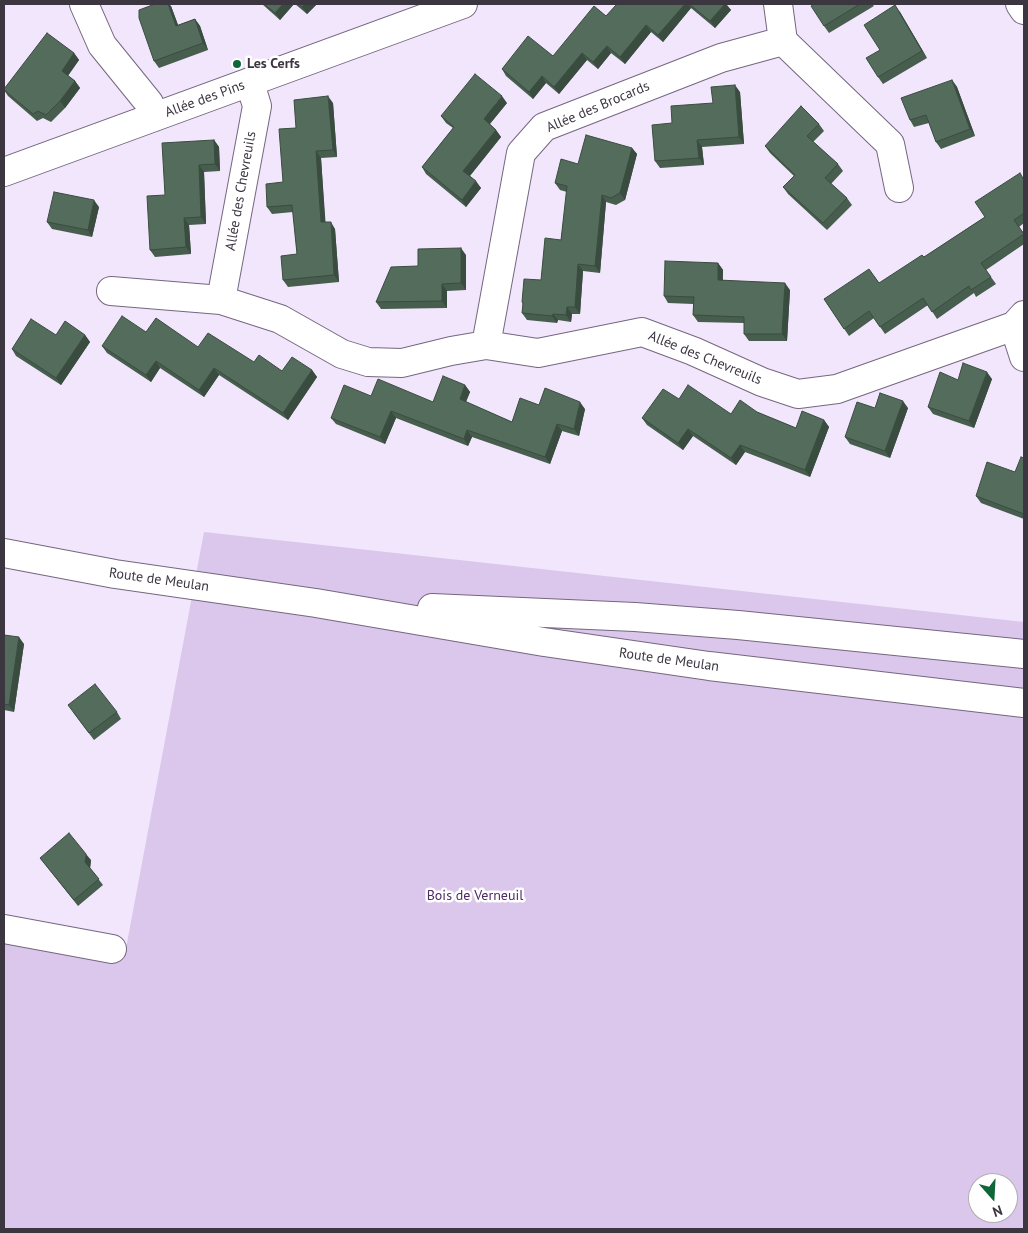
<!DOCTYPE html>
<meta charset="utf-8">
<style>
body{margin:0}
#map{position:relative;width:1028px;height:1233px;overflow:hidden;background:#f2e6fc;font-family:"PT Sans",sans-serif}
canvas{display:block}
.frame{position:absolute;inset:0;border:5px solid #3c3641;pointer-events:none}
.north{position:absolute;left:968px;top:1173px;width:50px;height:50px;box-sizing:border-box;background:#fff;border:1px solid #b1afb3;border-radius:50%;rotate:161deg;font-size:14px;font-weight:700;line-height:20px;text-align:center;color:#3c3641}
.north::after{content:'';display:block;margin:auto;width:18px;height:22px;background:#0f6638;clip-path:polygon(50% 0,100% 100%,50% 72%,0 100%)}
</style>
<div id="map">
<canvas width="1028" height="1233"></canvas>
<div class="frame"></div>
<div class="north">N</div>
</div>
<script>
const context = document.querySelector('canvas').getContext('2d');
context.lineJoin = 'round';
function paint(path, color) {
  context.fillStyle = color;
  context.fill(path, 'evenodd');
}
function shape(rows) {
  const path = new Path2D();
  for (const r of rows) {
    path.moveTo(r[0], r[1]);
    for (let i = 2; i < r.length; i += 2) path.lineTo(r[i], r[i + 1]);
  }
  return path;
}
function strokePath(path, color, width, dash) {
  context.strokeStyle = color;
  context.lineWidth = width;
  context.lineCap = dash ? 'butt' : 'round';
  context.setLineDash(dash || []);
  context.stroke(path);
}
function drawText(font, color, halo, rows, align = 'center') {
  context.font = font + ' "PT Sans",sans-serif';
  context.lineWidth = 5;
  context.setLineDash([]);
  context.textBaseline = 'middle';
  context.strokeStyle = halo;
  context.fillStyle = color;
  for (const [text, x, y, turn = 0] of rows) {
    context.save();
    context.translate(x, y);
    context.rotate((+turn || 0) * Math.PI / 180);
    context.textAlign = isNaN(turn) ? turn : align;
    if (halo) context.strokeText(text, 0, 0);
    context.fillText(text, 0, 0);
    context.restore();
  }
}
const green = shape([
 [204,532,1024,622,1024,1229,4,1229,4,938,124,959],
 [978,1183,1008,1183,1008,1213,978,1213]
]);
const minor = shape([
 [84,4,102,45,149,103,154,117],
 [1020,4,1024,10],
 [783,41,890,144,899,188],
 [4,172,463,4],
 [111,291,221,300,280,319,342,354,368,362,402,363,451,351,486,345,538,353,642,332,693,351,762,382,798,394,837,389,1014,326,1024,315],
 [221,300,257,106,250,83],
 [1014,326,1024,357],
 [486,345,521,153,544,127,721,58,783,41,778,4],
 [4,929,112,949]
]);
const major = shape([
 [4,553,115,574,316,603,544,642,709,666,1024,703],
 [432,608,635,617,738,625,1024,654]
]);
const wall = shape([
 [262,4,294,4,280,20],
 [295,4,317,4,307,14],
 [617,4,726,4,731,10,715,28,691,8,663,42,651,32,625,64,611,53,598,69,587,60,559,94,546,83,533,99,506,76,502,69,553,56,606,16],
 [814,4,872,4,874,6,829,33,824,26],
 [171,6,178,25,195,19,200,26,208,50,159,68,154,61],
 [900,12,927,58,883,84,878,77,880,50],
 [74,53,79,60,68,76,75,81,80,88,65,108,51,122,43,118,37,121,8,96,4,90],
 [952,80,957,87,975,136,941,149,936,142,929,123,914,127,910,120],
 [740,92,744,144,702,147,704,165,660,168,655,161,672,123,713,103],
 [333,103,337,157,321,158,325,222,335,229,339,282,288,287,283,280,297,254,293,212,272,214,267,207,283,182,296,128],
 [507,103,490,124,496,130,501,137,470,176,481,188,466,207,426,174,422,167,453,128,446,123,441,116],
 [819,124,824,131,813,142,838,164,843,171,831,184,847,198,852,205,827,230,788,194,783,187,794,176,770,153,765,146],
 [214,140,219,147,220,171,204,172,206,224,189,225,191,254,155,257,150,250,165,195],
 [632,148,637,154,625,200,616,205,606,202,600,273,583,271,580,314,572,314,571,322,558,320,557,323,527,320,522,313,523,305,522,302,541,280,561,240,567,192,560,190,555,183,578,164],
 [1024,179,1024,223,1019,227,1024,234,1024,244,986,270,996,284,976,297,974,293,937,319,928,305,885,334,874,318,849,336,824,299,874,276,879,283,924,257,985,217],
 [99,207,92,237,52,229,47,222],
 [466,255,466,290,447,291,447,308,381,309,376,302,418,266],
 [718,263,723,270,723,280,790,290,787,341,749,341,744,334,744,323,698,322,693,315,693,304,668,303,664,296],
 [146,332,282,371,312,370,317,377,288,420,219,375,204,397,160,368,151,382,107,353,102,346],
 [56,335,85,335,90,342,61,385,16,356,12,349],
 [992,379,974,428,933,414,928,407,958,380],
 [465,385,470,392,466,402,512,422,539,405,585,409,579,436,562,431,550,464,472,437,468,446,396,418,385,444,336,424,331,418,371,396,433,402],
 [679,399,731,414,757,412,796,428,824,420,829,427,810,477,745,452,736,465,693,436,683,450,647,425,642,418],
 [875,408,908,408,890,458,850,444,845,437],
 [1024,458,1024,519,981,503,976,496,1015,472],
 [4,635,24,644,14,712,4,710],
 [73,712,117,712,121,719,94,740],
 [40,858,91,860,90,868,103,885,78,906]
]);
const shadedWall = shape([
 [168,4,169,4,171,6,181,33,176,26],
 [283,4,294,4,280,20,275,13],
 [305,4,317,4,307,14,302,7],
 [685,4,688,4,691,8,663,42,658,35],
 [725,4,726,4,731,10,715,28,710,21],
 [895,5,900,12,927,58,922,51],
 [195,19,200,26,208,50,203,43],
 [646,25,651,32,625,64,620,57],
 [607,46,611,53,598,69,593,62],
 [74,53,79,60,66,78,62,71],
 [582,53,587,60,559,94,554,87],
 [542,76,546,83,533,99,529,92],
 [952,80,957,87,975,136,970,129],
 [75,81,80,88,65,108,60,101],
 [735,85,740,92,744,144,739,137],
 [328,96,333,103,337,157,333,150],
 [502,96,507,103,488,126,484,119],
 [496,130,501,137,468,178,463,171],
 [214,140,219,147,220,171,215,164],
 [697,140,702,147,704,165,699,158],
 [632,148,637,154,625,200,620,193],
 [316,151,321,158,326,229,321,222],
 [199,165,204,172,206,224,201,217],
 [476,181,481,188,466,207,462,200],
 [602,195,606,202,600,273,595,266],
 [94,200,99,207,92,237,88,230],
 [184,218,189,225,191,254,186,247],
 [331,222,335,229,339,282,334,275],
 [461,248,466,255,466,290,461,283],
 [718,263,723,270,722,287,718,280],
 [578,264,583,271,580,314,575,307],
 [785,283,790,290,787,341,782,334],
 [442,284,447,291,447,308,442,301],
 [567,307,572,314,571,322,566,315],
 [553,314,558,320,557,323,552,316],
 [85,335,90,342,61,385,56,378],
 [156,361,160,368,151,382,146,375],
 [214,368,219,375,204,397,199,390],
 [312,370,317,377,288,420,283,413],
 [987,372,992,379,974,428,969,421],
 [465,385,470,392,464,406,460,399],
 [903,401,908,408,890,458,885,451],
 [580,402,585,409,579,436,574,429],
 [391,411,396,418,385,444,380,437],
 [824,420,829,427,810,477,805,470],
 [557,424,562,431,550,464,545,457],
 [688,429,693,436,683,450,678,443],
 [467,430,472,437,468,446,464,439],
 [740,445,745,452,736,465,731,458],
 [19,637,24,644,14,712,9,705],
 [86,854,91,860,90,869,85,862]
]);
const building = shape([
 [155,4,168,4,176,26,195,19,203,43,154,61,139,18,139,10,155,4],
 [264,4,283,4,275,13,264,4],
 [298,4,305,4,302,7,298,4],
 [617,4,685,4,658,35,646,25,620,57,607,46,593,62,582,53,554,87,542,76,529,92,502,69,528,36,553,56,594,6,606,16,617,4],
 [689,4,725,4,710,21,689,4],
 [814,4,860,4,824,26,811,6,814,4],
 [895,5,922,51,878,77,866,58,880,50,864,25,895,5],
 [47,33,74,53,62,71,75,81,60,101,46,115,38,111,33,114,4,90,4,89,47,33],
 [475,74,502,96,484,119,496,130,463,171,476,181,462,200,422,167,454,127,441,116,475,74],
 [952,80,970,129,936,142,926,115,910,120,901,98,952,80],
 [735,85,739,137,697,140,699,158,655,161,652,125,672,123,671,106,713,103,711,87,735,85],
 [328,96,333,150,316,151,321,222,331,222,334,275,283,280,281,256,297,254,292,205,267,207,266,184,283,182,279,129,296,128,294,100,328,96],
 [801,106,819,124,807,136,838,164,825,178,847,198,823,223,783,187,795,175,765,146,801,106],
 [586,135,632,148,620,193,611,198,602,195,595,266,578,264,575,307,567,307,566,315,553,314,552,316,522,313,523,303,522,302,524,279,541,280,545,238,561,240,567,186,555,183,561,159,578,164,586,135],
 [214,140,215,164,199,165,201,217,184,218,186,247,150,250,147,196,165,195,162,143,214,140],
 [1020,173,1024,180,1024,213,1014,220,1024,234,981,263,991,277,971,290,969,286,932,312,923,298,880,327,869,311,844,329,824,299,869,269,879,283,922,255,924,257,985,217,975,202,1020,173],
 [54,192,94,200,88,230,47,222,54,192],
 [461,248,461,283,442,284,442,301,376,302,391,267,418,266,418,249,461,248],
 [665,261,718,263,718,280,785,283,782,334,744,334,744,317,693,315,694,297,664,296,665,261],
 [122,316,146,332,156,318,198,347,208,333,254,362,259,355,282,371,292,357,312,370,283,413,214,368,199,390,156,361,146,375,102,346,122,316],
 [31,319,56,335,65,321,85,335,56,378,12,349,31,319],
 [963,363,987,372,969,421,928,407,940,372,958,380,963,363],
 [443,376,465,385,460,399,512,422,520,398,539,405,545,388,580,402,574,429,557,424,545,457,467,430,464,439,391,411,380,437,331,418,344,385,371,396,378,379,433,402,443,376],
 [688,385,731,414,740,400,757,412,796,428,802,411,824,420,805,470,740,445,731,458,688,429,678,443,642,418,663,389,679,399,688,385],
 [880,393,903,401,885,451,845,437,857,402,875,408,880,393],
 [1021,457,1024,458,1024,514,976,496,987,462,1015,472,1021,457],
 [4,635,19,637,9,705,4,704,4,635],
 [95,684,117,712,89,733,68,705,95,684],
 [69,833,86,854,85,862,99,879,74,900,40,858,69,833]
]);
const markers = [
 [237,64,5,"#0f6638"]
];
const poiNames = [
 ["Les Cerfs",247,64]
];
const streetNames = [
 ["Allée des Pins",205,99,-20],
 ["Allée des Brocards",598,107,-23],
 ["Allée des Chevreuils",241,191,-80],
 ["Allée des Chevreuils",705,358,22],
 ["Route de Meulan",159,580,8],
 ["Route de Meulan",669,660,8]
];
const parkNames = [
 ["Bois de Verneuil",475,896]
];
paint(green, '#dbc7eb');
strokePath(minor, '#75677f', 30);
strokePath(major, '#75677f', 30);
strokePath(minor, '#fff', 28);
strokePath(major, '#fff', 28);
paint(wall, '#475d4e');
paint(shadedWall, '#3a4c40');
paint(building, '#536c5b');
strokePath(building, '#3a4c40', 1);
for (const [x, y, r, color] of markers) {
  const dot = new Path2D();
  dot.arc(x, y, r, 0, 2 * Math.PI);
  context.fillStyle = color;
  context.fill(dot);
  strokePath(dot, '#fff', 2);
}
drawText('bold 14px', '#3c3641', '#fff', poiNames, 'left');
drawText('14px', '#3c3641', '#fff', streetNames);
drawText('14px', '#4e2b64', '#fff', parkNames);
</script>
